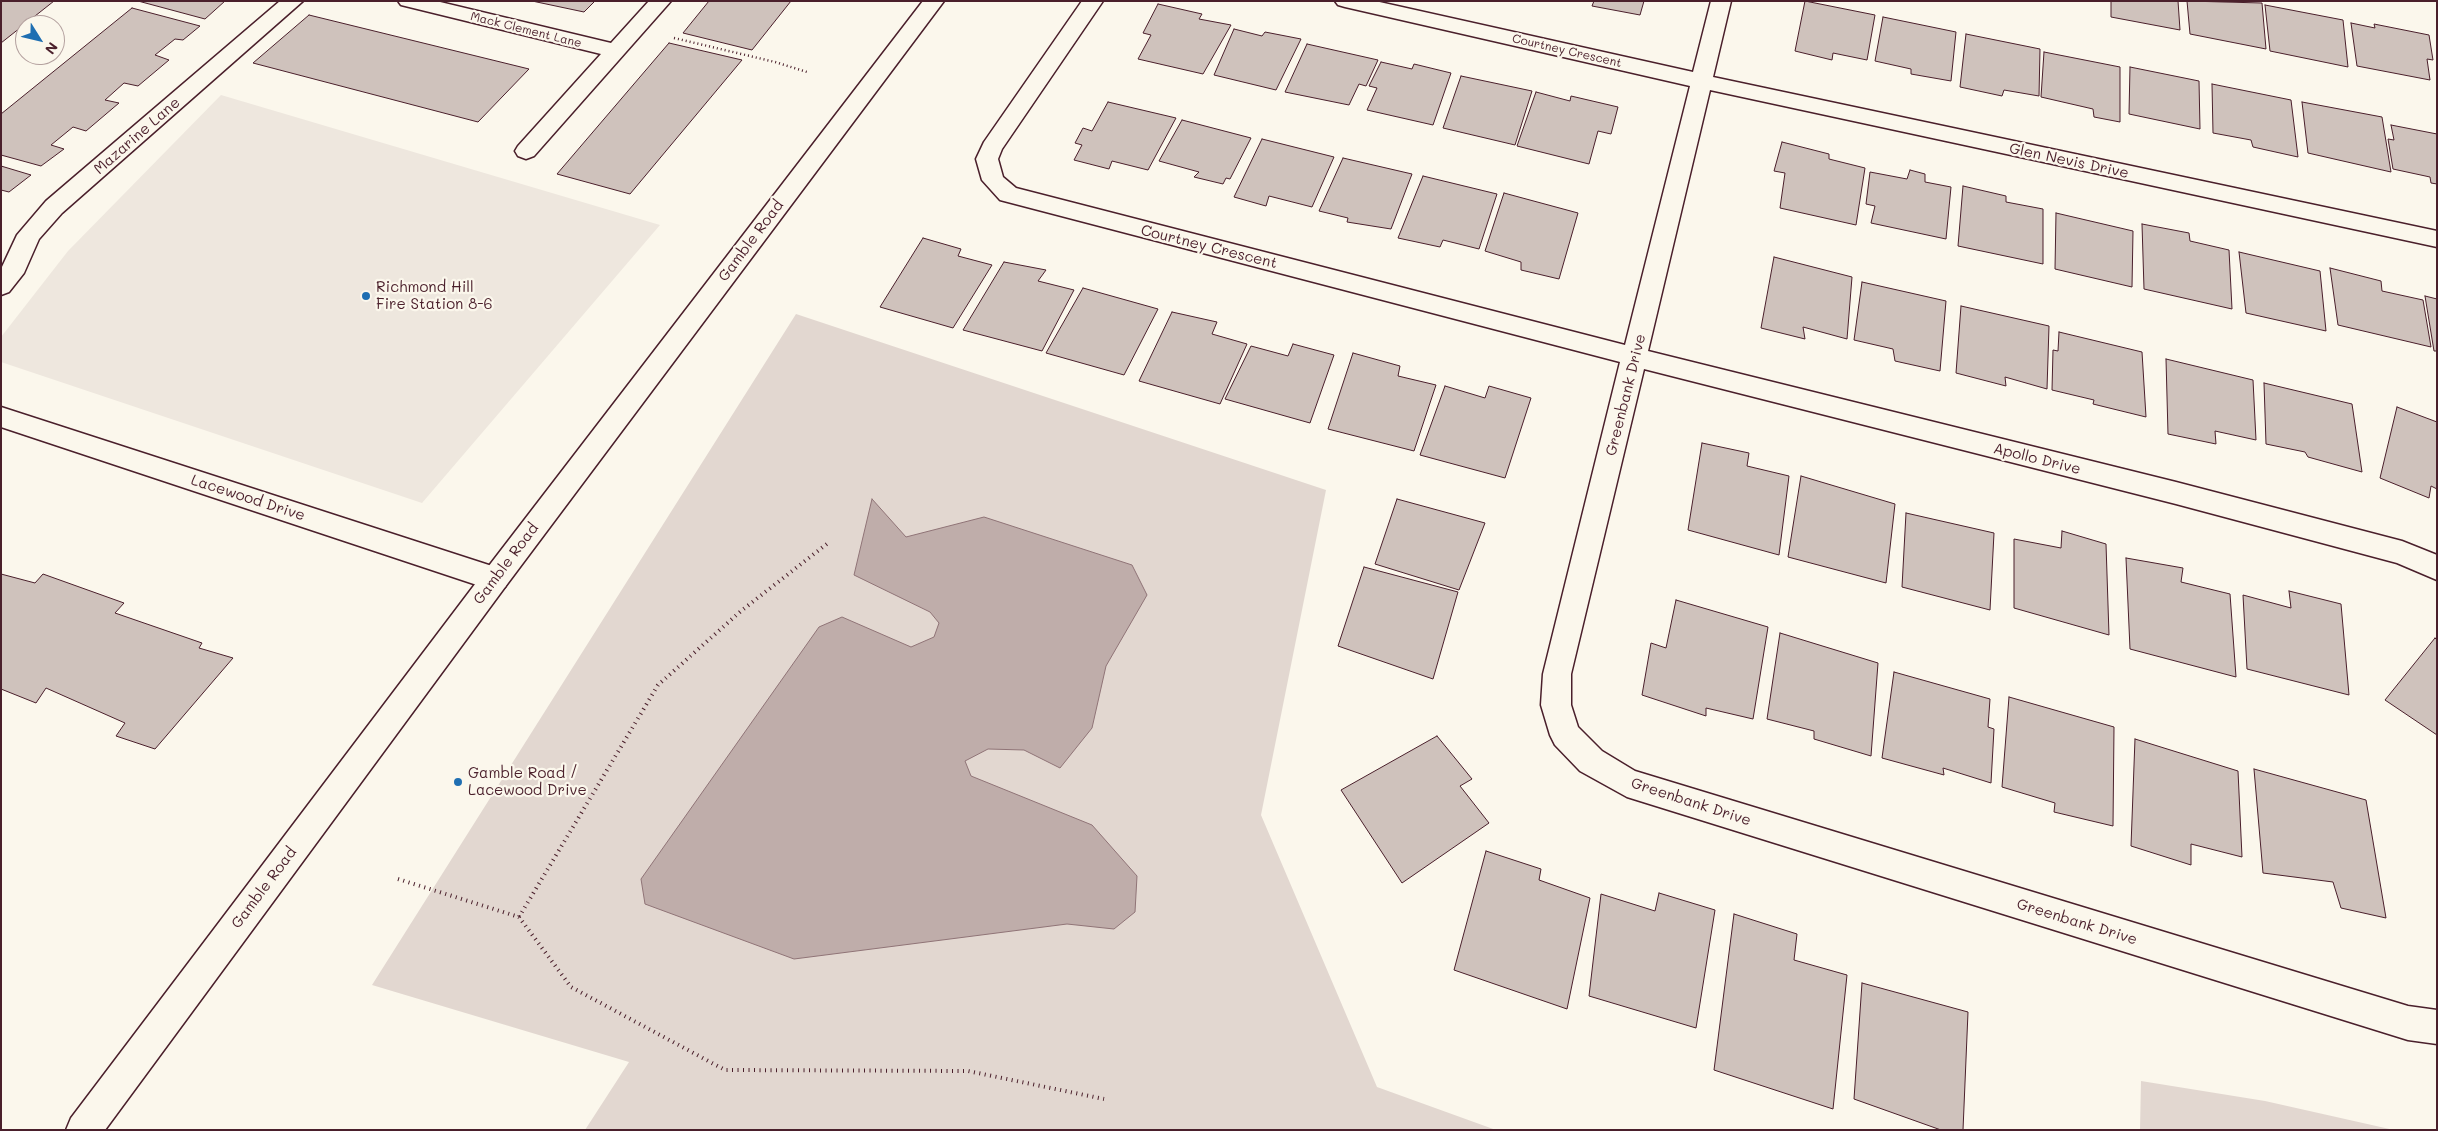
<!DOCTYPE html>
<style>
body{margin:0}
#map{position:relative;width:2438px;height:1131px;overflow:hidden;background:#fbf7ec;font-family:Mali,sans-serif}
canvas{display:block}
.frame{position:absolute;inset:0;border:2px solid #4a1f2b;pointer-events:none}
.north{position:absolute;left:15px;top:15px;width:50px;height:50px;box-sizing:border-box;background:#fbf7ec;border:1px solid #b4a19f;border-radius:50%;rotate:126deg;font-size:14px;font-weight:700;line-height:20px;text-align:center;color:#4a1f2b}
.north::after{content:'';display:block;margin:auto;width:18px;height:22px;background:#1f6fb2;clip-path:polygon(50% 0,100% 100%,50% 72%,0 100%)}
</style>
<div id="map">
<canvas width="2438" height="1131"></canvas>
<div class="frame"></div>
<div class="north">N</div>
</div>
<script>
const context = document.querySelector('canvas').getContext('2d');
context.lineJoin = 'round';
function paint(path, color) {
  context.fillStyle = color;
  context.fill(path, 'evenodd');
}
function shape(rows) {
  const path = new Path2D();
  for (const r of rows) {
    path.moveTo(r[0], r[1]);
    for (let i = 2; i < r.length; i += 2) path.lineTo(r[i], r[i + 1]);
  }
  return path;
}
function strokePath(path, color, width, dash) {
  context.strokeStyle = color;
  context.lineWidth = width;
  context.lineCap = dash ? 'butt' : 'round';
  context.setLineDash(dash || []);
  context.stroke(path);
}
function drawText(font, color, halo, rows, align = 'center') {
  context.font = font + ' Mali,sans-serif';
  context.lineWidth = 4.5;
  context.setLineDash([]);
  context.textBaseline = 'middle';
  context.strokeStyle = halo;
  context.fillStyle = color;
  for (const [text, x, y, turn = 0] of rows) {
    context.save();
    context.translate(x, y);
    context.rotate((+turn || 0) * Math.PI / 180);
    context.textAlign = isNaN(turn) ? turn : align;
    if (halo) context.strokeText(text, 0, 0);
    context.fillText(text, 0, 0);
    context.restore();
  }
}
const built = shape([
 [221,95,660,225,422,503,1,362,1,337,68,251]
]);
const green = shape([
 [796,314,1326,490,1261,815,1377,1087,1496,1130,585,1130,629,1062,372,985],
 [2141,1081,2265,1101,2394,1130,2140,1130]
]);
const water = shape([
 [872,499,906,537,984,517,1132,565,1147,595,1106,666,1092,728,1060,768,1024,750,988,749,965,761,971,776,1092,825,1137,876,1135,912,1114,929,1067,924,794,959,645,904,641,879,819,627,842,617,911,647,934,637,939,623,930,612,854,575,872,499]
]);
const building = shape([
 [1,1,54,1,1,43,1,1],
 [138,1,225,1,205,19,138,1],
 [532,1,595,1,584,12,532,1],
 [709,1,791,1,752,50,683,33,709,1],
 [1594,1,1644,1,1640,15,1592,6,1594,1],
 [1805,1,1875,15,1867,60,1833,53,1832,60,1795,51,1805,1],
 [2111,1,2178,1,2180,30,2111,17,2111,1],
 [2187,1,2262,3,2266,49,2190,34,2187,1],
 [1158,4,1202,14,1199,19,1231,25,1203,74,1138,59,1151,35,1143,33,1158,4],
 [2265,5,2343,20,2348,67,2270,51,2265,5],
 [132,8,200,26,183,40,175,39,155,55,169,60,138,86,124,83,105,100,119,103,86,131,73,127,51,145,64,149,41,166,1,155,1,114,132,8],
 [309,15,529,69,478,122,253,63,309,15],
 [1883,17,1956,32,1951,81,1911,74,1911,69,1875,61,1883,17],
 [2351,23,2375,28,2374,24,2429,35,2433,60,2427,59,2430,80,2357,66,2351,23],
 [1234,29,1262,36,1265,32,1301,39,1276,90,1214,75,1234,29],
 [1966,34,2040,49,2039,96,2004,90,2002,96,1960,87,1966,34],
 [669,43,742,60,630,194,557,174,669,43],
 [1307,44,1378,60,1366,86,1359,84,1349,105,1285,92,1307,44],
 [2044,52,2120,67,2120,122,2094,117,2093,109,2041,97,2044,52],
 [1381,62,1412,69,1414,64,1451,73,1433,125,1367,110,1377,88,1369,86,1381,62],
 [2130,67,2199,81,2200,129,2129,114,2130,67],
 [1461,76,1532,91,1515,145,1443,128,1461,76],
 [2212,84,2291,100,2298,157,2253,147,2251,140,2213,133,2212,84],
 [1536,92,1570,101,1571,96,1618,107,1611,134,1598,131,1589,164,1517,146,1536,92],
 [1108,102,1176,118,1148,170,1112,161,1109,169,1074,160,1082,145,1075,143,1083,128,1092,131,1108,102],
 [2302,102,2382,117,2391,172,2308,153,2302,102],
 [1182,120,1251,138,1230,179,1226,178,1223,184,1194,177,1199,172,1159,161,1182,120],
 [2391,125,2437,134,2437,184,2431,183,2430,177,2393,169,2388,139,2394,140,2391,125],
 [1262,139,1334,157,1312,207,1269,196,1266,206,1234,197,1262,139],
 [1782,142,1829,154,1829,159,1865,168,1856,225,1780,208,1785,173,1774,171,1782,142],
 [1343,158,1412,174,1391,229,1347,222,1348,218,1319,211,1343,158],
 [1,166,31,175,9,192,1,190,1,166],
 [1910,170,1925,174,1925,182,1951,187,1946,239,1871,223,1875,206,1866,204,1870,172,1907,179,1910,170],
 [1423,176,1497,194,1479,249,1443,240,1440,247,1398,238,1423,176],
 [1963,186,2006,196,2006,202,2043,209,2043,264,1958,246,1963,186],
 [1504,193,1578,213,1559,279,1521,270,1521,262,1485,251,1504,193],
 [2056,213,2133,231,2132,287,2055,269,2056,213],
 [2142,224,2189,233,2190,241,2229,250,2232,309,2144,289,2142,224],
 [923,238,961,249,958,256,992,265,953,328,880,307,923,238],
 [2239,252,2320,271,2326,331,2246,313,2239,252],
 [1774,257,1852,277,1847,339,1803,327,1805,339,1761,328,1774,257],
 [1004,262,1046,270,1038,281,1074,290,1042,351,963,330,1004,262],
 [2330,268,2381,281,2382,291,2423,300,2431,347,2338,325,2330,268],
 [1862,282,1946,301,1940,371,1895,361,1893,349,1854,340,1862,282],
 [1083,288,1158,309,1124,375,1046,353,1083,288],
 [2425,296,2437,299,2437,351,2434,351,2425,296],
 [1961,306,2049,326,2047,389,2005,377,2006,386,1956,373,1961,306],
 [1172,312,1217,322,1212,334,1247,344,1220,404,1139,381,1172,312],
 [2059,332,2142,352,2146,417,2093,404,2094,400,2052,390,2053,350,2058,351,2059,332],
 [1293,344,1334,355,1310,423,1225,399,1251,346,1288,356,1293,344],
 [1353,353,1400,366,1398,376,1436,385,1414,451,1328,429,1353,353],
 [2166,359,2253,380,2256,440,2215,431,2216,444,2168,434,2166,359],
 [2264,383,2352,404,2362,472,2308,457,2305,452,2266,444,2264,383],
 [1445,386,1485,398,1489,386,1531,398,1505,478,1420,455,1445,386],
 [2397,407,2437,422,2437,489,2431,486,2429,498,2380,478,2397,407],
 [1702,443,1749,453,1747,466,1789,476,1779,555,1688,530,1702,443],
 [1801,476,1895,504,1886,583,1788,557,1801,476],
 [1397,499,1485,523,1459,590,1375,564,1397,499],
 [1906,513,1994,533,1990,610,1902,587,1906,513],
 [2062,531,2106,544,2109,635,2014,608,2014,539,2061,548,2062,531],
 [2126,558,2183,568,2181,582,2230,594,2236,677,2130,649,2126,558],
 [1364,567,1458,592,1433,679,1338,646,1364,567],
 [1,574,35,583,43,574,124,603,115,613,202,643,199,648,233,658,155,749,116,736,125,723,46,688,36,703,1,689,1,574],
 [2289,591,2341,604,2349,695,2247,669,2243,595,2291,608,2289,591],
 [1676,600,1768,627,1753,719,1706,708,1706,716,1642,695,1651,643,1666,648,1676,600],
 [1780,633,1878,663,1871,756,1814,739,1814,731,1767,719,1780,633],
 [2435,638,2437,640,2437,735,2385,700,2435,638],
 [1894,672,1990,699,1988,727,1994,729,1991,783,1943,768,1944,775,1882,758,1894,672],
 [2009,697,2114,727,2113,826,2054,812,2055,803,2002,787,2009,697],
 [1437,736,1472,779,1460,786,1489,823,1402,883,1341,790,1437,736],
 [2135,739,2238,771,2242,857,2191,844,2191,865,2131,846,2135,739],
 [2254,769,2366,800,2386,918,2341,908,2333,882,2263,873,2254,769],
 [1486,851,1541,869,1539,880,1590,898,1567,1009,1454,970,1486,851],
 [1659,893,1715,910,1696,1028,1589,996,1601,894,1655,911,1659,893],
 [1734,914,1797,934,1794,960,1847,975,1833,1109,1714,1070,1734,914],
 [1862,983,1968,1012,1963,1130,1941,1130,1854,1099,1862,983]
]);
const pathFar1 = shape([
 [674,38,775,62,807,72]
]);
const path = shape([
 [398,879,519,917,571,987,725,1070,968,1071,1104,1099],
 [519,917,658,685,741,611,828,543]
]);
const minor = shape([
 [280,1,303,1,62,213,39,239,24,273,9,292,1,295,1,269,17,235,46,201,280,1],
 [398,1,436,1,611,43,649,1,671,1,534,156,526,159,518,156,515,151,518,146,601,54,401,5,398,1],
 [1082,1,1103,1,1002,149,998,159,1003,177,1016,188,1625,345,1690,86,1345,7,1338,5,1335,1,1375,1,1693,72,1711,1,1731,1,1713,77,2437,231,2437,247,1710,90,1648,351,2176,482,2402,541,2437,555,2437,580,2397,563,2176,504,1644,369,1571,674,1571,705,1578,727,1602,751,1635,771,2408,1006,2437,1010,2437,1044,2408,1040,1627,797,1580,771,1555,745,1550,735,1541,705,1543,674,1620,362,1000,200,982,180,976,159,984,142,1082,1],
 [1,407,495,567,505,571,509,579,505,587,495,591,1,427,1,407]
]);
const major = shape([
 [923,1,944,1,505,587,105,1130,66,1130,71,1118,485,571,923,1]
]);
const markers = [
 [366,296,5,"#1f6fb2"],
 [458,782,5,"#1f6fb2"]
];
const farStreetnames = [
 ["Mack Clement Lane",526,30,14],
 ["Courtney Crescent",1567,51,13]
];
const streetNames = [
 ["Mazarine Lane",137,136,-41],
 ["Glen Nevis Drive",2069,161,12],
 ["Gamble Road",751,241,-53],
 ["Courtney Crescent",1209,247,14],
 ["Greenbank Drive",1626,395,-76],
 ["Apollo Drive",2037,459,14],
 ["Lacewood Drive",248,498,18],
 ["Gamble Road",506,564,-53],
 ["Greenbank Drive",1691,802,18],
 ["Gamble Road",264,888,-53],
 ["Greenbank Drive",2077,922,17]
];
const poiNames = [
 ["Richmond Hill",376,287],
 ["Fire Station 8-6",376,304],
 ["Gamble Road /",468,773],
 ["Lacewood Drive",468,790]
];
paint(built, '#eee7de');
paint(green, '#e2d7d0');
paint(water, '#bfadaa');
strokePath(water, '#907477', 1);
paint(building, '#cfc2bc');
strokePath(building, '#4a1f2b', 1);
strokePath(minor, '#4a1f2b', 3);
strokePath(major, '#4a1f2b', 3);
strokePath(pathFar1, '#4a1f2b', 2.5, [1, 3]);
strokePath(path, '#4a1f2b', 4, [1, 4.5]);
paint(minor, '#fbf7ec');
paint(major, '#fbf7ec');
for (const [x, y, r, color] of markers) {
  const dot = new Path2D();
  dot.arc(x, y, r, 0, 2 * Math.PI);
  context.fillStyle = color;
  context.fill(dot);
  strokePath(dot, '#fbf7ec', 2);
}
drawText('12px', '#4a1f2b', '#fbf7ec', farStreetnames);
drawText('15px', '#4a1f2b', '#fbf7ec', streetNames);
drawText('15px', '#4a1f2b', '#fbf7ec', poiNames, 'left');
</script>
